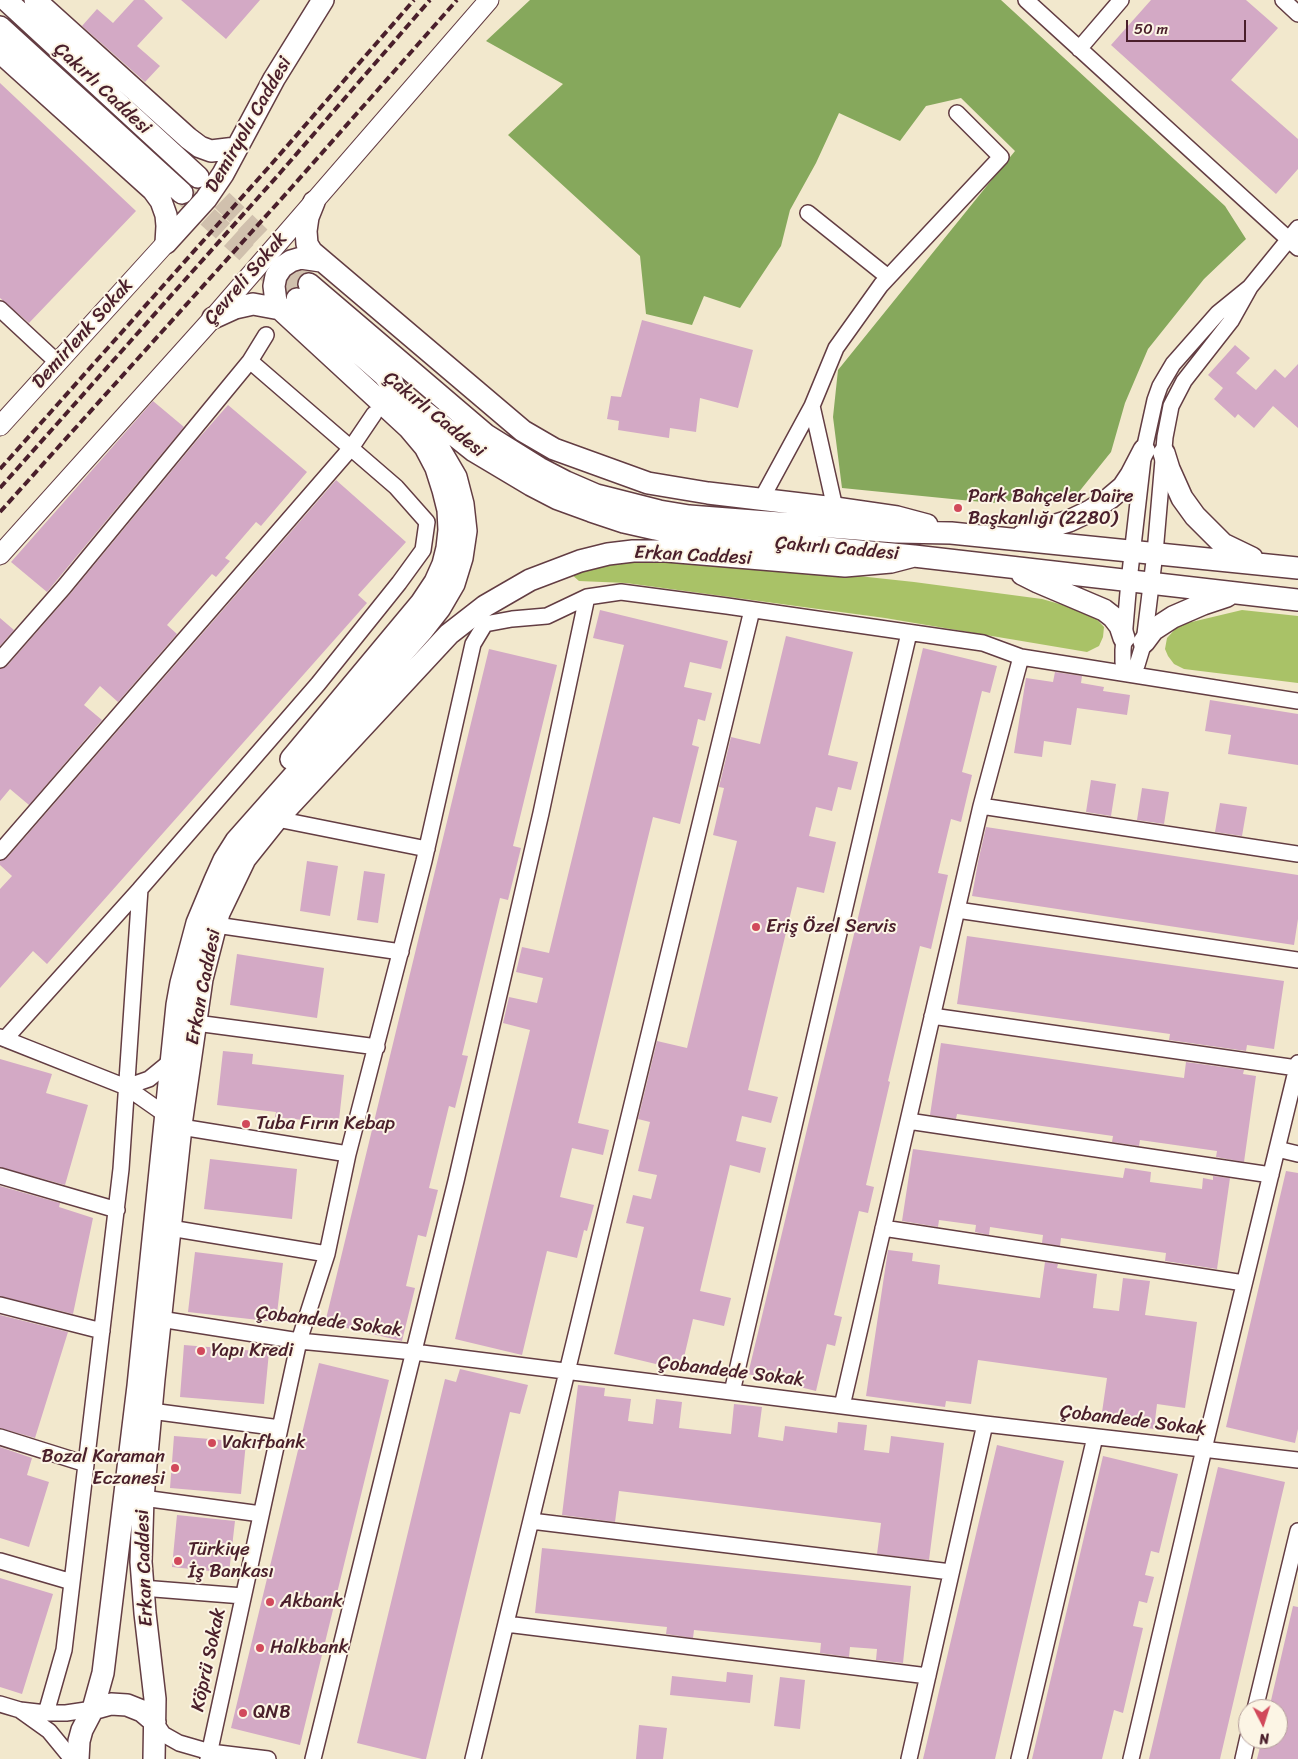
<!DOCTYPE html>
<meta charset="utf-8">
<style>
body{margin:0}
#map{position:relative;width:1298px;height:1759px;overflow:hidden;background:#f2e8cd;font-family:Sriracha,sans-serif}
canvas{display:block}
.north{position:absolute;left:1238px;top:1699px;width:50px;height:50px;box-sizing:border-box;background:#fcf5e5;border:1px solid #b59f9b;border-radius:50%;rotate:175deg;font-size:14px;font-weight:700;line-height:20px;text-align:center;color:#4a1f2b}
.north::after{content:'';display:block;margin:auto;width:18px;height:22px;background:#d1495b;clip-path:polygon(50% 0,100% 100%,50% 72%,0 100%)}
.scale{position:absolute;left:1126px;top:20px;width:120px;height:22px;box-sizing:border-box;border:2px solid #4a1f2b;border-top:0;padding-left:6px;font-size:15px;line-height:18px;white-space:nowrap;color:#4a1f2b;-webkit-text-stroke:4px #fcf5e5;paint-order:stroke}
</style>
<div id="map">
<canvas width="1298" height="1759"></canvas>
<div class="north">N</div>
<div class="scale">50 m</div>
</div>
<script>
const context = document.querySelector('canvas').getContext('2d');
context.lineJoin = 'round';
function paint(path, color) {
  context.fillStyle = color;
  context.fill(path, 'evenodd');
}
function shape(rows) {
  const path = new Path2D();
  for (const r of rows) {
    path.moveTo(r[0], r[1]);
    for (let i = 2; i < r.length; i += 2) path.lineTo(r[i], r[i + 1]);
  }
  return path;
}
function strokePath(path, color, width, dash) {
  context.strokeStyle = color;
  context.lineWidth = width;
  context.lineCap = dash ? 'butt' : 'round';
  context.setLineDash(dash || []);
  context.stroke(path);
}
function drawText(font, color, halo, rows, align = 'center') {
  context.font = font + ' Sriracha,sans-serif';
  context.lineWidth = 4;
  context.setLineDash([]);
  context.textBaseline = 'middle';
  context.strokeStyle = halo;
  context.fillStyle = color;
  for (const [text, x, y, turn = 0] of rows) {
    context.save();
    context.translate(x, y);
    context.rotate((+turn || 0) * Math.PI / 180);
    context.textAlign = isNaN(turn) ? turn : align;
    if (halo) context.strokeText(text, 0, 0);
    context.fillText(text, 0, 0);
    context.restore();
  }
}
const green = shape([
 [710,560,914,582,1042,599,1091,613,1104,627,1103,637,1099,646,1087,652,885,618,626,583,579,581,571,574,589,568,621,563],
 [1242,610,1298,616,1298,683,1184,669,1174,664,1168,656,1165,649,1167,638,1179,625]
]);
const forest = shape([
 [530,0,1001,0,1225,206,1246,239,1204,279,1148,349,1125,403,1111,452,1078,493,992,503,842,488,833,417,838,370,1015,151,961,98,926,106,900,141,839,113,816,163,790,210,781,246,740,308,704,296,692,325,646,314,640,256,508,135,563,84,486,41]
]);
const building = shape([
 [134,0,144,0,163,18,137,46,160,66,145,82,82,26,97,9,113,23],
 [181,0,260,0,226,39],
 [1151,0,1246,0,1278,28,1231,80,1298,139,1298,169,1276,194,1111,45],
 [0,83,136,211,29,323,0,298],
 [642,320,753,350,738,408,700,398,696,432,670,428,669,438,618,430,619,421,607,419,611,396,621,397],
 [1235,345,1250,358,1236,373,1256,390,1275,369,1285,378,1298,364,1298,428,1273,406,1254,428,1238,414,1235,418,1214,399,1223,388,1208,375],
 [153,401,184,427,47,592,11,562],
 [228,405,307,472,261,526,256,522,225,558,230,561,216,577,212,574,167,625,177,634,118,702,100,686,84,705,102,720,29,805,10,789,0,801,0,669,7,666,71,593,198,439],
 [336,480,406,542,358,595,367,603,47,964,33,951,0,988,0,889,12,876,0,865,0,861,7,858],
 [600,610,728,641,721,669,690,662,684,687,712,693,705,721,698,719,692,745,699,747,680,824,653,817,578,1123,609,1130,603,1155,572,1148,560,1197,594,1205,587,1231,584,1230,577,1258,547,1251,522,1355,455,1339,530,1030,503,1023,509,997,537,1003,543,978,516,972,522,947,549,953,624,645,593,638],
 [0,618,14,630,0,646],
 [786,636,853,652,828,755,858,762,851,790,838,787,832,811,816,807,809,836,836,842,824,893,797,887,748,1090,778,1097,771,1123,742,1116,736,1141,766,1148,760,1173,730,1165,700,1291,731,1298,724,1326,693,1319,681,1370,614,1354,644,1227,626,1223,633,1195,651,1199,657,1175,638,1171,650,1122,638,1119,657,1041,687,1048,737,841,713,835,724,788,719,787,731,737,760,744],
 [923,648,997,666,990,693,982,691,962,772,972,775,961,822,951,819,938,873,948,875,931,949,920,946,888,1081,890,1082,866,1185,874,1187,868,1213,859,1211,834,1315,842,1317,835,1346,827,1344,816,1391,748,1374],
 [489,649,557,665,513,846,521,848,508,900,500,898,462,1055,468,1056,455,1108,449,1106,429,1188,438,1190,426,1237,418,1235,406,1286,415,1288,402,1341,325,1323],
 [1055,672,1082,676,1081,683,1104,687,1103,691,1130,695,1127,715,1077,708,1071,745,1044,741,1042,757,1014,753,1026,678,1053,682],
 [1210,700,1298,714,1298,765,1228,754,1231,735,1205,731],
 [1091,780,1116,784,1111,816,1086,812],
 [1142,788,1169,792,1164,824,1137,820],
 [1220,803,1247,807,1242,836,1215,832],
 [986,827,1298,875,1298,919,1294,945,972,896,978,862],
 [307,861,338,866,330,916,300,911],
 [364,871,385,874,378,923,357,920],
 [967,936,1284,981,1274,1049,1247,1045,1246,1051,1169,1040,1170,1034,957,1004],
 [237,954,324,968,317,1018,230,1005],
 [941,1043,1184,1078,1186,1062,1244,1070,1243,1074,1256,1076,1244,1162,1216,1157,1217,1151,1140,1140,1139,1146,1112,1142,1113,1136,957,1114,956,1119,930,1115],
 [223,1051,253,1054,252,1064,344,1075,339,1120,303,1116,303,1120,275,1117,276,1112,217,1105],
 [0,1059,52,1074,46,1093,88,1105,65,1185,0,1167],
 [913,1149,1123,1178,1125,1168,1151,1172,1150,1182,1202,1189,1203,1178,1213,1180,1213,1176,1230,1178,1217,1269,1165,1261,1166,1253,1061,1238,1060,1246,1042,1243,1043,1235,990,1227,989,1235,975,1232,976,1225,939,1220,938,1227,902,1221],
 [210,1159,297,1169,292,1219,204,1209],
 [1286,1171,1298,1173,1298,1429,1295,1443,1226,1427],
 [0,1186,60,1203,59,1207,93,1218,73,1314,0,1296],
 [888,1250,913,1253,912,1261,940,1265,938,1284,1040,1298,1045,1262,1058,1264,1057,1268,1097,1274,1093,1308,1119,1311,1123,1278,1150,1281,1145,1315,1197,1322,1185,1408,1157,1404,1154,1429,1127,1425,1127,1422,1101,1419,1107,1378,978,1360,971,1404,946,1401,945,1407,866,1396],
 [195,1252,283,1263,276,1322,188,1312],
 [0,1315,68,1332,35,1438,0,1428],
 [184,1345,269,1352,264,1404,180,1397],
 [319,1363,389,1380,300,1745,231,1728],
 [460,1369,528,1385,520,1414,510,1412,426,1759,422,1759,357,1743,445,1379,456,1382],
 [578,1385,605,1388,604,1396,631,1399,628,1421,653,1424,656,1399,682,1402,679,1428,731,1434,734,1404,762,1407,758,1437,783,1441,785,1426,837,1433,838,1422,867,1425,864,1450,889,1453,891,1436,944,1443,929,1560,877,1554,881,1523,619,1491,615,1522,562,1515],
 [174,1436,246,1442,241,1494,170,1488],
 [997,1445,1064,1461,995,1759,923,1759],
 [0,1447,32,1458,27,1475,49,1482,29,1547,0,1538],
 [1103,1456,1178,1474,1159,1553,1151,1551,1145,1575,1154,1577,1147,1603,1139,1601,1133,1626,1143,1628,1123,1713,1114,1710,1102,1759,1032,1759],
 [1218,1467,1285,1482,1220,1759,1149,1759],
 [177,1515,235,1521,229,1573,172,1567],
 [542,1548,911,1586,903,1663,876,1660,877,1649,850,1647,849,1657,820,1653,821,1643,694,1630,693,1638,666,1634,667,1627,535,1613],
 [0,1578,53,1594,22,1694,0,1687],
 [1293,1606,1298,1607,1298,1759,1257,1759,1262,1739,1278,1739,1278,1709,1269,1709],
 [727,1672,753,1675,750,1703,670,1695,672,1676,726,1682],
 [780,1677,805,1680,800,1729,774,1726],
 [639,1725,667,1728,663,1759,636,1759]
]);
const secondaryTunnel = shape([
 [199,178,309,284],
 [184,195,297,299]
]);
const minor = shape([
 [1026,0,1298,248],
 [1283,0,1298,14],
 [1079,49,1121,0],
 [808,213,888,277],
 [1250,287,1218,313,1173,364,1160,386,1155,400,1144,450,1129,581,1123,650,1123,662,1129,674,1137,665,1144,642,1155,553,1165,437,1171,406,1184,381,1231,321,1250,287,1298,228],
 [0,309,57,362],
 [812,406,835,508],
 [761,500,812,406,836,348,881,285,1001,157,957,113],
 [0,660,64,587,250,361,266,335],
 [981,806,1298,854],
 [277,819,427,849],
 [0,852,351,448,374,414],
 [957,910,1298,960],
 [216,925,401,952],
 [932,1016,1297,1068],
 [196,1023,377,1047],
 [0,1037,126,1087,166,1115],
 [5,1039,140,889],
 [126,1087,149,1079,171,1061],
 [908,1121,1271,1175],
 [181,1127,348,1154],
 [1277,1149,1298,1154],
 [0,1176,117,1210],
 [170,1228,327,1254],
 [883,1228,1244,1283],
 [0,1305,102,1331],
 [160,1319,299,1341,414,1352,985,1424,1298,1460],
 [732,1392,909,633],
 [842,1406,981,806,1021,657],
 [151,1411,280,1428],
 [0,1437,86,1464],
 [143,1498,261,1514],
 [531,1521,951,1572],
 [0,1561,72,1582],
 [142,1588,243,1596],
 [506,1624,928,1676],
 [0,1704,20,1710,46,1713,66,1713,93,1709],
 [1255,1709,1298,1531],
 [21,1711,49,1731,72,1759],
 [46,1713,64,1650,121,1169,140,889,318,684,399,583,423,550,427,522,396,487,250,361],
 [155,1722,163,1734,179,1743,210,1752,268,1759],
 [208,1759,299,1341,327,1254,348,1154,424,861,473,644,485,624,512,619,547,616,587,597,621,592,727,606,983,643,1021,657,1298,701],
 [313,1759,456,1181,541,813,587,597],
 [473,1759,752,610],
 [909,1759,985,1424],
 [1019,1759,1095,1437],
 [1131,1759,1204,1449,1298,1063],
 [1243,1759,1248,1737]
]);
const tertiary = shape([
 [0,426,166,243],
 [0,555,213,318,489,0]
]);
const secondary = shape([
 [6,0,198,177],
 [35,0,188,138,200,147,211,151,236,148],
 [0,27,182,193],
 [0,52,153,190,161,201,166,215,167,226,166,243],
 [314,202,308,217,306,231,307,244,312,252,523,431,554,449,648,483,708,493,835,508,897,517,927,525],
 [166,243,206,199,223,174,274,79,323,0],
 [309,284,486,435,539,468,566,482,596,495,659,511,689,516,896,532,951,533,1298,568],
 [297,299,393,383],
 [213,318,235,308,253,304,280,309],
 [425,412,474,451,531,485,558,499,591,511,624,522,655,529,686,535,914,556,1298,600],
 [1164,453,1169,469,1182,498,1195,516,1223,544,1252,558],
 [1023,535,1069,521,1090,511,1110,498,1123,487,1131,475,1144,450],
 [1022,574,1038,582,1104,610,1113,617,1120,626,1124,638],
 [1144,642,1153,630,1173,617,1203,604,1227,596],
 [291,759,421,603,435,582,443,564,447,548,449,530,448,510,443,490,436,468,425,447,409,428,280,309,276,302,274,286,276,276,282,267,291,261,301,258,321,261],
 [93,1709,111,1704,127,1705,142,1711,155,1722],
 [78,1759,79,1741,82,1730,93,1709,103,1673,138,1386,177,1005,181,983,197,923,215,880,224,860,236,841,422,631,440,608,454,584,462,558,466,531,463,504,456,477,428,429,383,374],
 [154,1759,155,1699,145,1613,141,1562,143,1498,154,1379,182,1118,202,979,219,913,245,859,277,819,449,634,485,606,530,580,580,561,608,554,633,551,666,551,845,566,891,562,914,556]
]);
const rail = shape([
 [0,469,268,168,414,0],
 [0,488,280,173,430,0],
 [0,512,292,187,457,0]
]);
const markers = [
 [958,508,5,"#d1495b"],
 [756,927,5,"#d1495b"],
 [246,1124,5,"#d1495b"],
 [201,1351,5,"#d1495b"],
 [212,1443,5,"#d1495b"],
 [175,1468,5,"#d1495b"],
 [178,1561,5,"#d1495b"],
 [270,1602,5,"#d1495b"],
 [260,1648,5,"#d1495b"],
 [243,1713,5,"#d1495b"]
];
const streetNames = [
 ["Çakırlı Caddesi",102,89,43],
 ["Demiryolu Caddesi",249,125,-60],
 ["Çevreli Sokak",246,279,-49],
 ["Demirlenk Sokak",83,334,-48],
 ["Çakırlı Caddesi",434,415,39],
 ["Çakırlı Caddesi",837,549,5],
 ["Erkan Caddesi",693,556,3],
 ["Erkan Caddesi",204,987,-79],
 ["Çobandede Sokak",329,1322,7],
 ["Çobandede Sokak",731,1372,7],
 ["Çobandede Sokak",1133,1421,7],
 ["Erkan Caddesi",145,1568,-92],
 ["Köprü Sokak",209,1660,-78]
];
const poiNames = [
 ["Park Bahçeler Dai̇re",968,497],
 ["Başkanlığı (2280)",968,519],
 ["Eriş Özel Servis",766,927],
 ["Tuba Fırın Kebap",256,1124],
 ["Yapı Kredi",211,1351],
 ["Vakıfbank",222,1443],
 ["Bozal Karaman",165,1457,"right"],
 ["Eczanesi",165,1479,"right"],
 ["Türkiye",188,1550],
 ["İş Bankası",188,1572],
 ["Akbank",280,1602],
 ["Halkbank",270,1648],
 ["QNB",253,1713]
];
paint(green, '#a9c267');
paint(forest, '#86a85c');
paint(building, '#d3a9c5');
strokePath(secondaryTunnel, '#d0c0ad', 21, [21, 11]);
strokePath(minor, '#633d43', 18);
strokePath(tertiary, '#633d43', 21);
strokePath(secondary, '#633d43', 24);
strokePath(minor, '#fff', 15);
strokePath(tertiary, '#fff', 19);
strokePath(secondary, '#fff', 21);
strokePath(rail, '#4a1f2b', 4, [8, 4]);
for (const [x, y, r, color] of markers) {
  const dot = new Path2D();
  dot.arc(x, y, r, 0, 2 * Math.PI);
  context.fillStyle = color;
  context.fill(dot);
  strokePath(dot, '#fcf5e5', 2);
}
drawText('19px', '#4a1f2b', '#fcf5e5', streetNames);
drawText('19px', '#4a1f2b', '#fcf5e5', poiNames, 'left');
</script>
